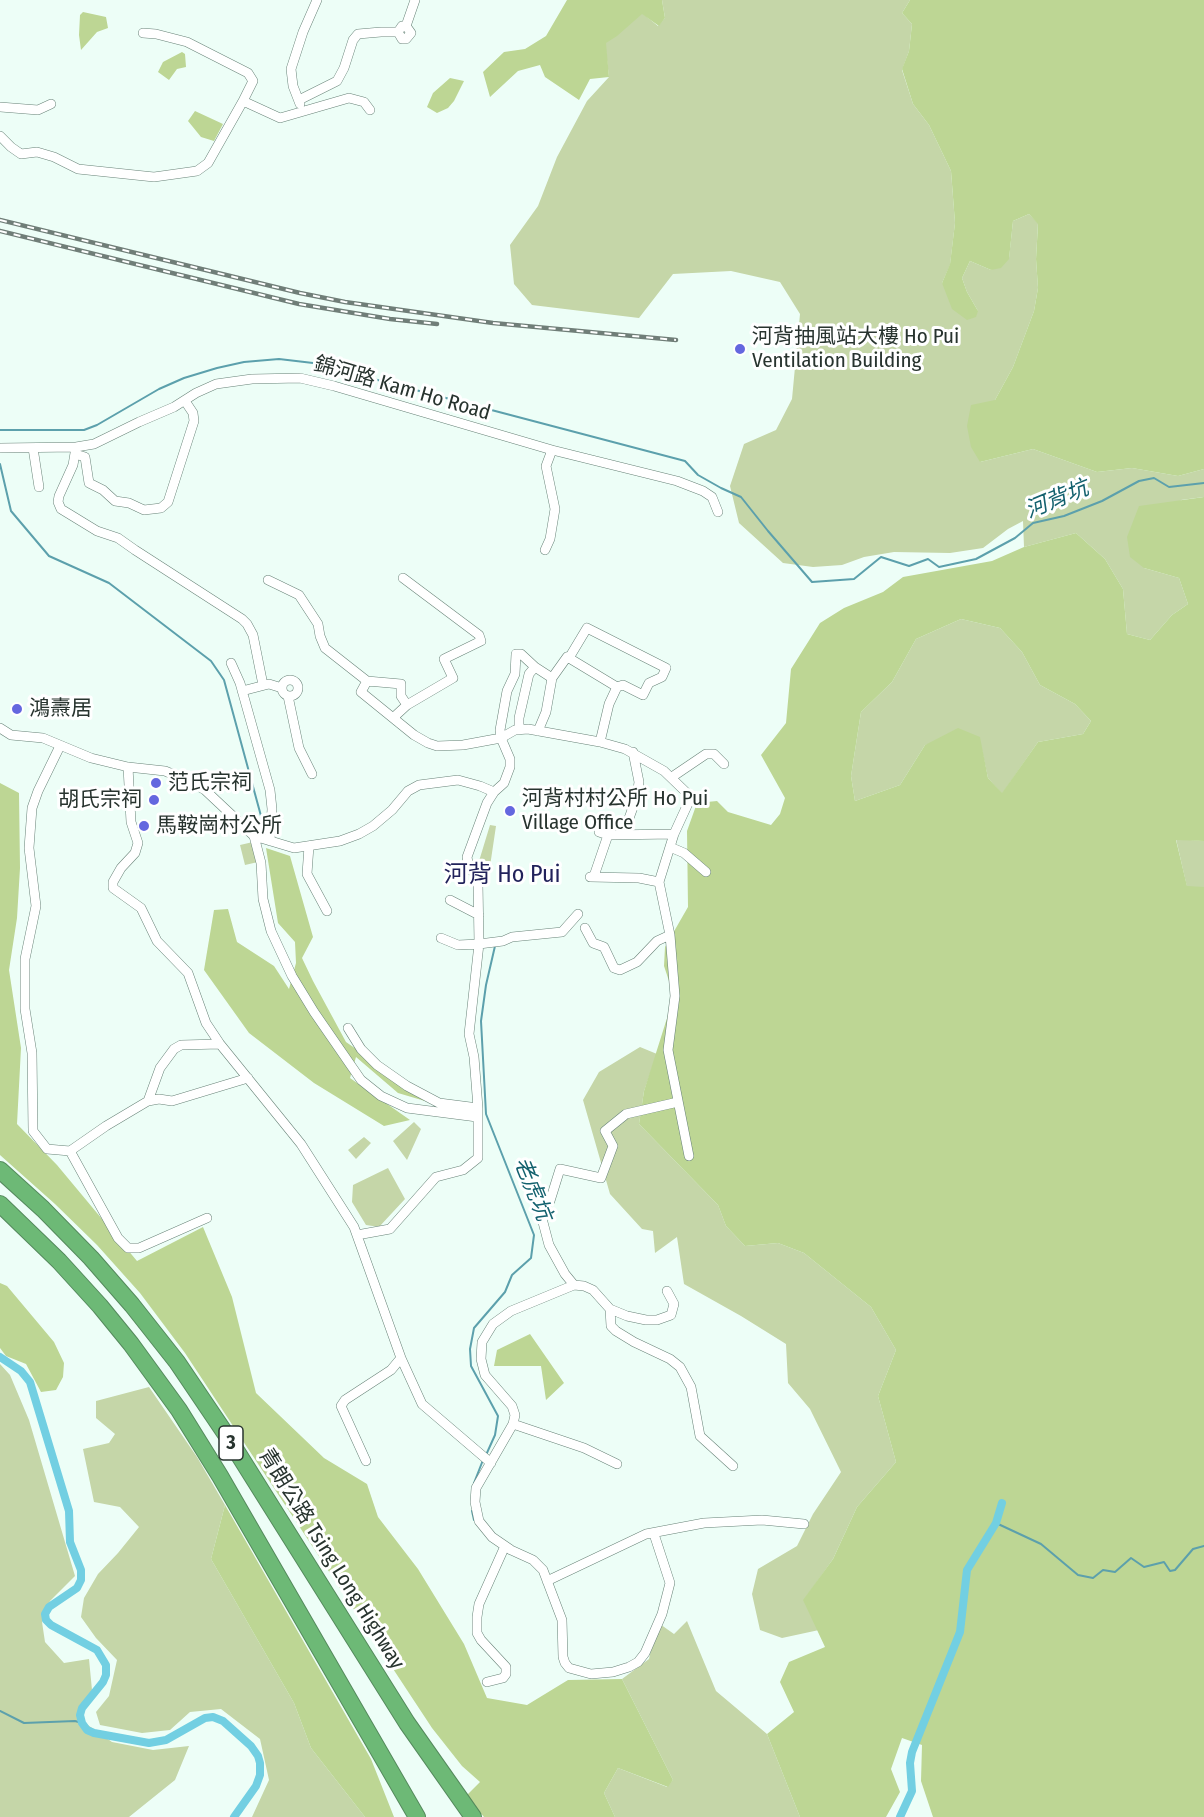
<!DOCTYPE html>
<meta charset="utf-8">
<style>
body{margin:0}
canvas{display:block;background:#edfef7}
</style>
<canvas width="1204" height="1817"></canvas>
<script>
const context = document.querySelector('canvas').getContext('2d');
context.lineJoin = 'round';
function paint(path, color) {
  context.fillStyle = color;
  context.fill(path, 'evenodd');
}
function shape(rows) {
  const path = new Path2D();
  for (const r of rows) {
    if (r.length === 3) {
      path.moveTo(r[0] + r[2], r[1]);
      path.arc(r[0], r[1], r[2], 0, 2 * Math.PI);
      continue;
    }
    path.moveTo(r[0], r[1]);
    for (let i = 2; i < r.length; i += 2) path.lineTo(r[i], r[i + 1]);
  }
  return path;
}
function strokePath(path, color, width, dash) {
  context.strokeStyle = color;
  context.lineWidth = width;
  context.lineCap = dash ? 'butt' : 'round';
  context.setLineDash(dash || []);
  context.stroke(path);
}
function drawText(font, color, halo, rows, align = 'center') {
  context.font = font + ' "Fira Sans Condensed","Noto Sans TC",sans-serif';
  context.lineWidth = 6;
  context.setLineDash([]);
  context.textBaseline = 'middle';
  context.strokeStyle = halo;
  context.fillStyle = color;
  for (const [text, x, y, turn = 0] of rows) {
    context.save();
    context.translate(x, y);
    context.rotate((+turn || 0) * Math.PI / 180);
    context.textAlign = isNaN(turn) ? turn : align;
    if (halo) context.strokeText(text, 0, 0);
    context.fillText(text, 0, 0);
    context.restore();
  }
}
const green = shape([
 [662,0,910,0,902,13,912,24,909,51,902,70,913,104,929,125,951,171,955,223,950,265,942,283,978,311,967,292,962,278,970,261,991,270,1009,258,1013,221,1029,214,1038,223,1036,259,1038,288,1034,311,1013,367,995,400,980,462,1033,449,1097,472,1132,468,1178,476,1204,469,1204,497,1181,500,1144,568,1179,578,1188,604,1172,615,1150,640,1127,634,1123,589,1105,559,1076,533,1024,547,1023,521,1008,529,983,548,950,553,894,552,864,557,842,565,813,567,783,563,739,523,730,486,744,444,776,430,792,399,800,314,780,282,731,271,673,274,639,318,532,305,514,284,510,245,538,206,557,157,587,101,609,77,605,43,642,13,658,26,665,18],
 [961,619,1000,628,1022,652,1040,685,1075,704,1091,721,1083,734,1038,742,1002,794,988,778,979,737,925,745,900,785,855,801,851,776,861,712,892,682,916,639],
 [490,825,496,826,489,873,476,871],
 [1176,839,1204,841,1204,887,1187,887],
 [253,842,258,862,245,865,240,845],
 [640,1047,657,1054,644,1091,639,1124,718,1205,726,1226,745,1246,778,1243,804,1253,871,1307,896,1350,878,1396,896,1462,857,1507,833,1559,804,1600,819,1630,782,1638,760,1630,752,1594,758,1569,797,1546,813,1514,841,1472,810,1409,788,1383,786,1344,741,1316,684,1284,677,1237,655,1253,653,1231,642,1229,610,1194,583,1100,599,1072],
 [414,1122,421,1129,407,1160,393,1141],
 [364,1137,371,1143,356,1159,348,1150],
 [388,1168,405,1199,379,1227,366,1225,352,1202,353,1185],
 [0,1364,10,1375,29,1420,75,1576,50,1601,42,1622,45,1642,64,1663,89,1659,92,1690,81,1709,85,1723,112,1742,153,1750,189,1746,175,1780,129,1817,0,1817],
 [149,1387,197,1457,225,1505,211,1559,294,1703,311,1748,365,1817,252,1817,269,1780,260,1739,221,1709,190,1712,170,1730,142,1733,100,1725,96,1712,109,1696,117,1660,96,1638,81,1617,84,1598,98,1574,118,1553,139,1527,120,1507,94,1502,83,1449,109,1443,115,1434,96,1418,96,1401],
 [687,1621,716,1691,767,1734,800,1817,615,1817,604,1793,618,1768,667,1787,673,1780,622,1679,649,1659,657,1622,674,1634]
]);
const forest = shape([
 [567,0,662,0,665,18,659,26,642,14,617,36,606,43,609,77,590,79,579,100,545,77,540,65,518,71,490,97,483,72,504,52,525,49,546,36],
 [910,0,1204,0,1204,469,1178,476,1132,468,1097,472,1033,449,980,462,971,447,967,426,971,405,995,400,1013,367,1034,311,1038,288,1036,259,1038,224,1029,214,1013,221,1009,259,1001,268,991,270,970,261,962,278,967,292,978,311,976,317,967,320,952,309,942,283,950,264,955,223,951,171,929,125,913,104,902,69,909,51,912,24,902,13],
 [83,12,106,17,108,28,97,32,81,50,79,35,80,15],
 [182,52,185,54,186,67,177,69,169,80,158,72,163,62],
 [450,78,464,81,454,101,448,108,437,113,427,107,433,93],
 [195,111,223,124,214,141,201,137,188,121],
 [1204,497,1204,841,1176,840,1187,886,1204,887,1204,1817,933,1817,921,1781,922,1745,902,1738,891,1769,900,1792,886,1817,800,1817,767,1734,794,1712,780,1682,789,1662,825,1647,803,1600,833,1559,857,1507,896,1462,878,1396,896,1350,871,1307,804,1253,778,1243,745,1246,726,1226,718,1205,639,1124,644,1091,674,996,664,966,665,947,688,907,687,831,697,803,717,801,728,812,771,825,780,814,785,798,761,755,786,723,791,669,820,623,844,608,883,592,903,577,992,561,1024,547,1076,533,1105,559,1123,589,1127,634,1150,640,1172,615,1188,604,1179,578,1144,568,1130,557,1127,537,1139,506],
 [961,619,1000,628,1022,652,1040,685,1075,704,1091,721,1083,734,1038,742,1002,793,988,778,980,737,958,728,925,745,900,785,855,801,851,776,861,712,892,682,916,639],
 [0,783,19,793,20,868,17,918,9,970,21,1048,17,1124,57,1165,137,1261,203,1227,232,1297,256,1393,324,1458,367,1484,378,1517,418,1569,464,1644,487,1698,527,1705,568,1680,622,1679,673,1780,668,1787,618,1768,604,1793,615,1817,484,1817,466,1796,480,1782,462,1766,432,1728,185,1353,140,1293,97,1245,55,1204,0,1155],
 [266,848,290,856,313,937,302,958,313,981,346,1042,435,1104,398,1093,356,1057,350,1078,410,1120,384,1126,314,1083,249,1033,204,970,214,910,228,909,237,942,274,966,289,989,296,963,295,942,278,923],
 [0,1283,7,1286,54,1342,64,1363,63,1377,56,1390,41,1392,26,1364,6,1356,0,1348],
 [530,1334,564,1383,546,1400,541,1366,494,1366,497,1350],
 [225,1505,371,1759,394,1817,365,1817,311,1748,294,1703,211,1559]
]);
const stream = shape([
 [0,430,84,430,97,425,159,389,184,378,217,368,244,362,279,359,313,363,685,461,698,475,721,488,741,497,768,531,812,582,854,579,881,557,909,566,928,559,939,567,976,559,1015,538,1033,523,1064,516,1102,501,1139,481,1154,478,1169,487,1204,483],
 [0,464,11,511,49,556,109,583,211,661,224,680,264,827],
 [486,1455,495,1435,498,1416,471,1366,470,1349,474,1328,505,1292,512,1275,531,1258,534,1235,486,1114,481,1021,486,985,495,946],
 [474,1483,483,1460],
 [472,1511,474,1520],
 [996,1523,1041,1544,1078,1575,1093,1578,1103,1570,1115,1572,1131,1558,1144,1567,1164,1562,1170,1571,1175,1570,1193,1549,1204,1546],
 [0,1711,24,1723,75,1721,82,1723]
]);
const canal = shape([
 [0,1357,21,1371,30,1382,69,1511,70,1542,81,1570,81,1580,77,1588,49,1607,45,1614,46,1620,51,1625,97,1650,106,1665,106,1675,103,1682,82,1708,80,1715,82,1723,87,1730,94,1733,149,1743,166,1740,205,1718,213,1717,223,1721,251,1746,258,1756,260,1763,260,1775,256,1786,234,1817],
 [900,1817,912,1791,910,1763,912,1752,960,1632,967,1570,996,1523,1002,1503]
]);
const minor = shape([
 [406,26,415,0],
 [143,33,156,34,187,42,248,73,253,81,243,101],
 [299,100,337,81,344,68,353,40,358,34,381,32,398,32,402,39,406,39,411,33,406,26,402,26,398,32],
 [300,104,293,86,291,69,303,32,317,0],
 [0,107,38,110,51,104],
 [0,136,11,147,21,154,37,152,54,157,78,169,154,177,197,171,208,163,243,101,280,118,349,98,364,102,370,110],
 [76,447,73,465,59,496,58,502,61,509,97,531,118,538,135,550,242,619,247,624,253,635,263,685],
 [0,448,76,447,94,444,139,422,174,407,196,393,216,384,252,379,300,378,334,386,552,450,677,481,703,491,712,497,718,512],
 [33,448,39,487],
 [75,454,85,457,89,483,103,490,115,501,129,503,144,510,161,508,168,502,194,421,193,413,185,401],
 [545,550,550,539,555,509,546,466,552,450],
 [268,580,299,595,318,624,320,636,325,648,367,681,401,684,401,696,407,705],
 [231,663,240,683,270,790,272,809,270,841],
 [552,678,567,657,569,658],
 [290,688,8],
 [367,681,361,692,414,735,428,743,437,746,463,745,501,738,515,730,528,729,600,742,625,749,664,771,691,797,674,834,659,882,670,935,675,996,668,1050,689,1156],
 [242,691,269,684,282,688],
 [288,696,299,748,312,774],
 [394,717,407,705,453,678,444,659,481,641,479,635,403,578],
 [0,728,11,735,43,738,91,758,128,767,165,771,187,780,205,790,254,836,294,848,340,841,359,834,373,826,392,810,408,791,419,785,458,780,480,786,494,792],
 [519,730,519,718,529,674,535,667,552,678,546,712,538,731],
 [600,742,609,704,617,687,569,658,587,628,666,668,662,677,649,683,643,695,623,685,617,687],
 [60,746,38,791,32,808,29,848,36,906,25,959,25,1009,32,1053,33,1131,47,1149,70,1151,106,1126,148,1101,160,1068,174,1049,181,1045,220,1044],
 [128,767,131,822,138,843,135,853,121,868,113,882,113,888,141,908,157,941,188,973,206,1023,220,1044,301,1144,354,1227,401,1358,422,1404,491,1463],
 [672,777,706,754,714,754,724,764],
 [599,832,608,835,674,834],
 [623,835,637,796,639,782,633,752],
 [254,836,261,863,263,899,271,931,292,976,314,1012,361,1080,381,1096,407,1108,477,1117],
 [309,846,307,874,327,911],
 [670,847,684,853,706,872],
 [594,876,608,835],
 [590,877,639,878,659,882],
 [450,900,479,915],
 [585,928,593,943,604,947,614,968,620,970,637,962,657,941,670,935],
 [441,938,458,945,479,944,503,941,512,937,562,932,578,914],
 [348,1028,361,1049,377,1065,407,1086,439,1103,478,1108],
 [148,1101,159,1099,172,1101,248,1078],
 [70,1151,118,1238,128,1248,139,1248,207,1218],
 [357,1235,390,1229,436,1177,463,1170,478,1158,478,1108,474,1057,469,1034,479,944,478,883,477,875,469,868,467,857,487,803,494,792,504,783,510,767,510,759,501,738,500,730,507,691,515,674,516,654,521,654,535,667],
 [574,1285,565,1274,549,1245,540,1211,550,1201,560,1169,601,1178,613,1146,605,1131,626,1114,678,1102],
 [610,1309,611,1326,616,1331,634,1342,670,1359,680,1367,691,1387,700,1436,733,1466],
 [513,1424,584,1448,617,1464],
 [366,1461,341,1406,345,1400,391,1370,401,1358],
 [654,1534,670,1583,662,1614,645,1653,638,1662,629,1667,613,1672,591,1674,569,1668,565,1663,563,1657,562,1620,543,1570,533,1560,511,1550,492,1537,479,1521,475,1502,476,1488,513,1424,515,1415,512,1406,485,1375,481,1359,482,1342,493,1324,511,1311,574,1285,584,1286,593,1290,610,1309,627,1316,646,1320,657,1320,671,1315,674,1304,667,1291],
 [547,1581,646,1534,704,1523,762,1520,804,1524],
 [487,1682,503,1678,506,1674,506,1667,481,1640,477,1633,477,1617,479,1604,505,1546]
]);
const motorway = shape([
 [0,1170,43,1209,91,1258,132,1305,177,1362,227,1436,407,1723,473,1817],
 [0,1204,59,1261,100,1306,131,1344,179,1410,220,1476,417,1817]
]);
const rail = shape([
 [0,220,300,293,345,302,493,323,676,340],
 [0,231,299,304,390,319,437,324]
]);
const markers = [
 [740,349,6,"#6467df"],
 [17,709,6,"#6467df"],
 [156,783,6,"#6467df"],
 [154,800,6,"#6467df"],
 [510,811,6,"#6467df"],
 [144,826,6,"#6467df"]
];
const shields = [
 [231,1443,24]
];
const shieldNames = [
 ["3",231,1443]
];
const poiNames = [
 ["河背抽風站大樓 Ho Pui",752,337],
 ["Ventilation Building",752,361],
 ["鴻燾居",29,709],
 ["范氏宗祠",168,783],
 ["河背村村公所 Ho Pui",522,799],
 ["Village Office",522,823],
 ["胡氏宗祠",142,800,"right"],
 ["馬鞍崗村公所",156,826]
];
const streetNames = [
 ["錦河路 Kam Ho Road",402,389,16],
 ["青朗公路 Tsing Long Highway",331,1559,58]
];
const waterNames = [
 ["河背坑",1057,500,-22],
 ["老虎坑",532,1189,68]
];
const quarterNames = [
 ["河背 Ho Pui",502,875]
];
paint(green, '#c5d6a8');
paint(forest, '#bdd694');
strokePath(stream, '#5ca0ac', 2);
strokePath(canal, '#72cfe2', 8);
strokePath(minor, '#688378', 10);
strokePath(motorway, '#558a5d', 18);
strokePath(minor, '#fff', 9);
strokePath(motorway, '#6db976', 16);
strokePath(rail, '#707e78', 4.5);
strokePath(rail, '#fff', 2, [7]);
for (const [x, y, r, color] of markers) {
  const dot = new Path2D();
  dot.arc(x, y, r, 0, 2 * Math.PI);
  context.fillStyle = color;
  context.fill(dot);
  strokePath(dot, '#fff', 2);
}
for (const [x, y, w] of shields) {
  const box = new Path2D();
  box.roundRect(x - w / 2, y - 17, w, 34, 4.5);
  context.fillStyle = '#fff';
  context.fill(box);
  strokePath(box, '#28342f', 1.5);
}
drawText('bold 20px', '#28342f', null, shieldNames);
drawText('21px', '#28342f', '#fff', poiNames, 'left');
drawText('21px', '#28342f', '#fff', streetNames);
drawText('italic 22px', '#13616e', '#fff', waterNames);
drawText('24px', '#22225b', '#fff', quarterNames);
</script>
